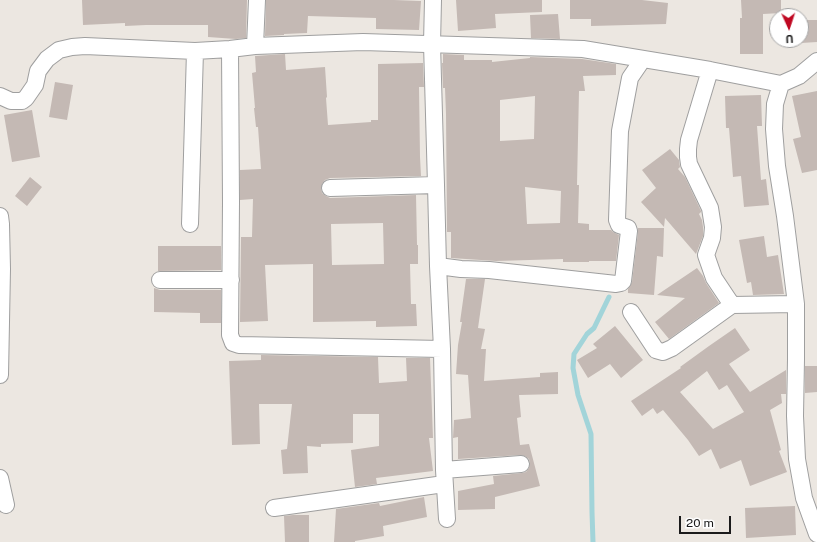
<!DOCTYPE html>
<style>
body{margin:0}
#map{position:relative;width:817px;height:542px;overflow:hidden;background:#ece7e1;font-family:"Public Sans",sans-serif}
canvas{display:block}
.north{position:absolute;left:769px;top:8px;width:40px;height:40px;box-sizing:border-box;background:#fff;border:1px solid #a4a4a4;border-radius:50%;rotate:177deg;font-size:11px;font-weight:700;line-height:16px;text-align:center;color:#1b1b1b}
.north::after{content:'';display:block;margin:auto;width:14px;height:18px;background:#bf0721;clip-path:polygon(50% 0,100% 100%,50% 72%,0 100%)}
.scale{position:absolute;left:679px;top:516px;width:52px;height:18px;box-sizing:border-box;border:2px solid #1b1b1b;border-top:0;padding-left:5px;font-size:12px;line-height:14px;white-space:nowrap;color:#1b1b1b;-webkit-text-stroke:3px #fff;paint-order:stroke}
</style>
<div id="map">
<canvas width="817" height="542"></canvas>
<div class="north">U</div>
<div class="scale">20 m</div>
</div>
<script>
const context = document.querySelector('canvas').getContext('2d');
context.lineJoin = 'round';
function shape(rows) {
  const path = new Path2D();
  for (const r of rows) {
    path.moveTo(r[0], r[1]);
    for (let i = 2; i < r.length; i += 2) path.lineTo(r[i], r[i + 1]);
  }
  return path;
}
function strokePath(path, color, width, dash) {
  context.strokeStyle = color;
  context.lineWidth = width;
  context.lineCap = dash ? 'butt' : 'round';
  context.setLineDash(dash || []);
  context.stroke(path);
}
function paint(path, color) {
  context.fillStyle = color;
  context.fill(path, 'evenodd');
}
const stream = shape([
 [593,542,592,512,591,434,578,395,573,368,574,354,587,334,594,328,609,297]
]);
const building = shape([
 [82,0,247,0,246,38,236,39,208,37,208,25,146,25,125,26,125,23,83,25],
 [266,0,394,0,421,1,419,30,376,29,376,18,308,16,307,33,284,34,284,35,265,36],
 [456,0,542,0,542,12,495,14,496,28,458,31],
 [570,0,642,0,668,3,666,24,591,26,591,19,570,19],
 [741,0,781,0,781,13,763,14,763,54,740,54,740,18,742,18],
 [558,14,560,39,531,38,530,15],
 [801,20,817,20,817,42,801,43],
 [285,54,286,70,325,67,327,97,326,98,328,125,371,122,371,120,378,120,378,64,423,63,424,87,419,87,420,157,421,176,330,178,325,180,322,184,321,188,322,193,326,196,330,198,416,195,417,245,418,245,418,264,410,264,411,304,416,304,417,326,376,327,376,321,313,322,313,264,265,265,268,321,240,322,241,237,252,237,253,199,240,200,240,170,261,169,258,127,256,127,254,108,255,108,252,73,256,72,255,56],
 [383,223,384,264,332,265,331,224],
 [443,54,464,55,464,60,492,60,492,62,530,58,530,57,582,59,616,64,616,75,583,76,585,91,579,91,577,185,579,185,578,223,589,224,589,230,611,230,613,232,619,235,616,261,589,261,589,262,563,262,563,259,496,261,451,258,451,232,447,232,446,114,445,88,443,88,442,63,443,63],
 [535,96,534,139,500,141,500,100],
 [525,187,561,191,560,223,527,224],
 [55,82,73,85,67,120,49,117],
 [817,91,817,170,802,173,793,139,801,137,792,96],
 [761,95,762,126,757,126,761,180,766,179,769,205,744,207,741,176,733,177,729,128,726,128,725,96],
 [32,110,40,157,12,162,4,115],
 [670,149,679,160,680,167,678,169,685,177,701,211,701,212,699,214,702,220,703,227,703,236,696,254,665,218,664,227,641,202,656,188,642,170],
 [30,177,42,187,27,206,15,196],
 [638,228,664,228,663,257,657,256,654,295,628,293,628,289,632,282,638,232],
 [764,236,767,257,778,255,784,294,753,295,751,282,747,283,739,240],
 [158,246,221,246,221,270,158,271],
 [697,268,703,276,706,283,719,303,669,339,655,322,685,298,657,295],
 [466,279,485,279,478,328,485,329,481,349,486,349,484,381,540,377,540,373,558,372,558,394,519,395,521,417,517,418,520,445,529,444,540,486,495,497,495,509,458,510,458,491,494,484,493,476,522,473,526,472,529,468,530,463,529,459,525,456,520,455,458,459,458,437,453,438,454,420,471,418,468,375,456,374,458,345,462,322,460,322],
 [154,288,160,290,221,290,221,323,200,323,200,313,154,312],
 [615,326,643,360,621,378,610,364,588,378,577,360,597,348,593,344],
 [735,328,750,350,729,364,750,392,786,370,786,394,781,394,782,403,770,410,781,450,779,451,787,472,750,486,741,460,720,469,711,449,699,456,688,440,663,410,657,414,653,408,642,416,631,401,681,368,680,367,709,346],
 [707,371,719,390,727,385,744,412,713,429,680,392],
 [261,355,378,357,379,383,407,381,406,358,430,358,433,438,429,438,433,471,376,478,377,484,355,487,351,450,379,446,379,414,353,414,353,443,321,444,321,447,307,446,308,473,283,474,281,450,287,449,292,404,259,404,260,444,232,445,229,361,261,360],
 [805,366,817,366,817,392,805,393],
 [424,497,427,517,383,526,384,536,355,541,355,542,334,542,336,509,379,503,380,506],
 [795,506,796,535,746,538,745,508],
 [293,515,309,515,309,542,285,542,284,516]
]);
const street = shape([
 [433,0,432,44,436,185,438,266,442,349,444,470,447,519],
 [255,46,257,0],
 [230,49,231,202,230,335,233,343,239,345,442,349],
 [817,61,799,76,781,84,775,104,774,129,777,166,785,216,796,304,796,359,795,416,797,459,804,498,817,534],
 [710,70,689,140,688,149,688,157,689,164,710,208,713,227,712,238,706,255,714,278,732,305],
 [0,96,11,101,22,101,26,98,35,85,38,71,47,59,59,50,72,47,85,46,195,51,230,49,255,46,363,42,583,49,710,70,781,84],
 [330,188,436,185],
 [0,216,1,224,2,269,0,375],
 [190,224,195,51],
 [438,266,461,269,489,270,616,284,621,283,623,281,629,231,628,228,619,225,617,220,620,131,630,78,643,59],
 [160,280,231,280],
 [631,312,656,350,663,352,672,348,732,305,796,304],
 [444,470,521,464],
 [0,478,6,505],
 [274,508,444,484]
]);
strokePath(stream, '#a2d4d9', 5);
paint(building, '#c4b9b4');
strokePath(street, '#9f9f9f', 18);
strokePath(street, '#fff', 16);
</script>
